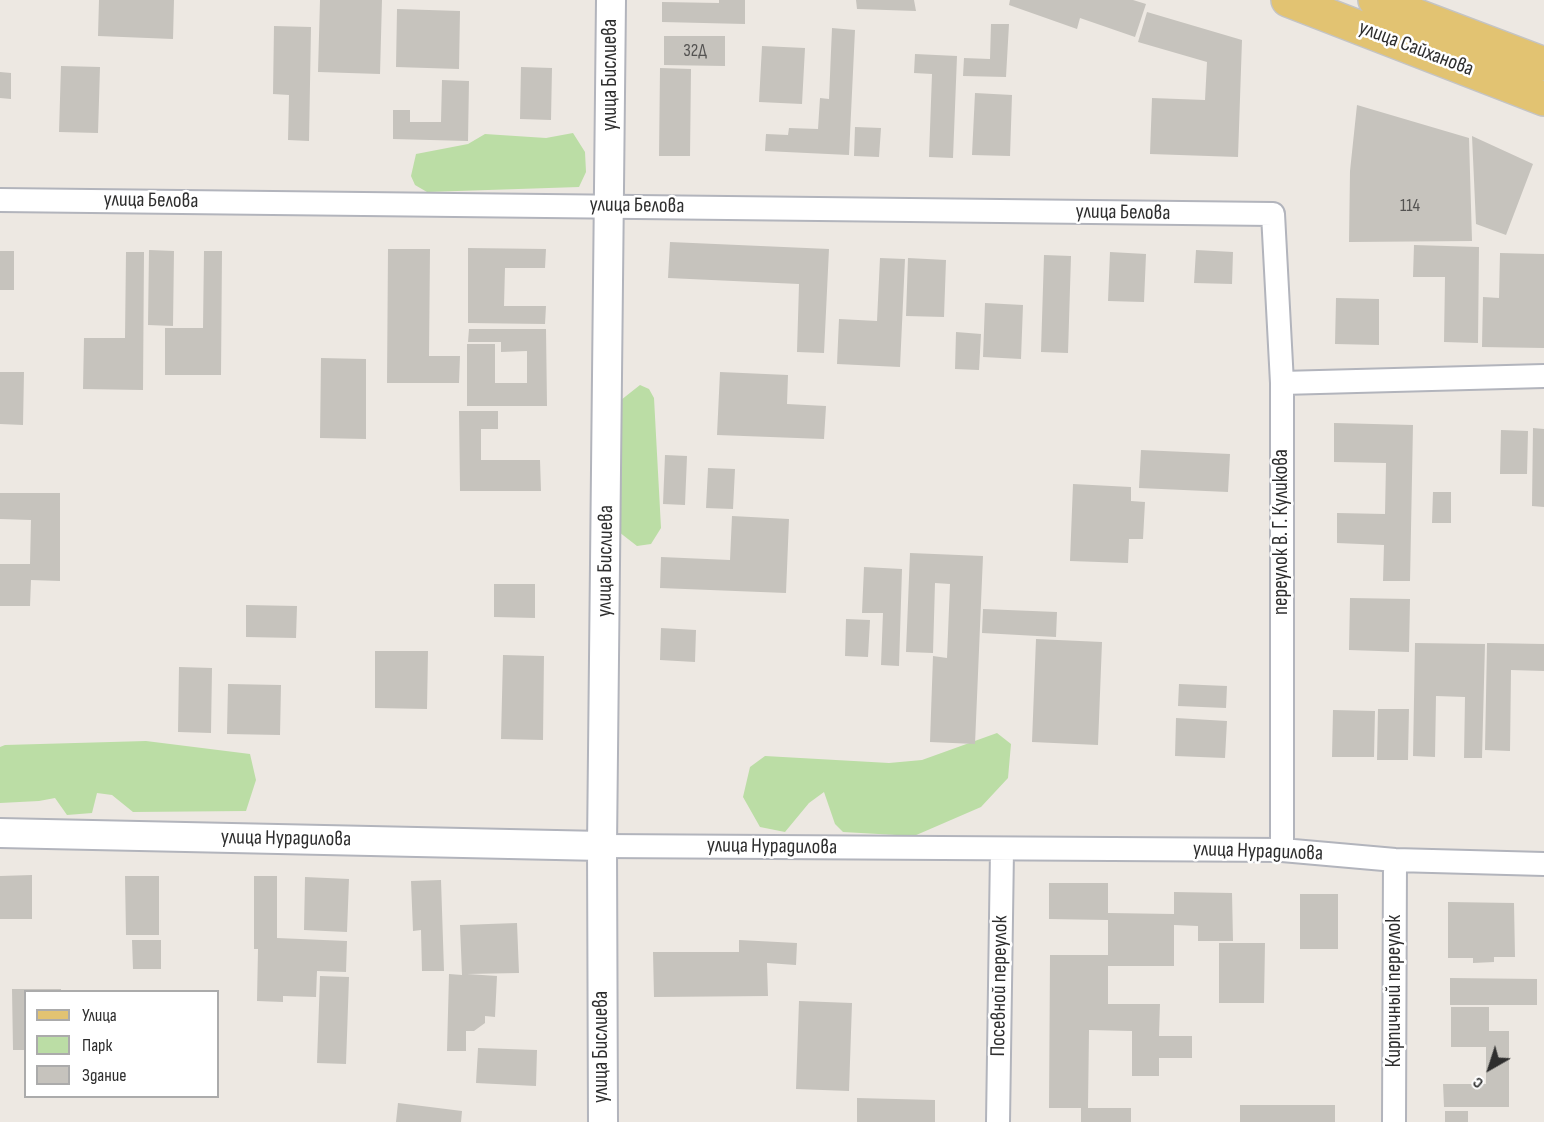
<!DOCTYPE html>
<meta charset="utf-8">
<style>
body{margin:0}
#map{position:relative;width:1544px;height:1122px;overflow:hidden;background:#ede8e2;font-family:"Sofia Sans Condensed",sans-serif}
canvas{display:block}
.legend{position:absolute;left:24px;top:990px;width:195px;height:108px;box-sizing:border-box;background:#fff;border:2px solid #ababab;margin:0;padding:8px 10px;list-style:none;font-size:18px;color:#2e2e2e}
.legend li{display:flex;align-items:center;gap:12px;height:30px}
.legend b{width:30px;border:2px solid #ababab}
.north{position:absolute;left:1460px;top:1038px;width:60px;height:60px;-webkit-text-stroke:4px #fff;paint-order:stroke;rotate:219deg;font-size:16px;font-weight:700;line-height:24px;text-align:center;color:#2e2e2e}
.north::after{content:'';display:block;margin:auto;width:21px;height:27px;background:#2e2e2e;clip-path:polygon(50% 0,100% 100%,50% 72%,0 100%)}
</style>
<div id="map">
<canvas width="1544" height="1122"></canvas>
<ul class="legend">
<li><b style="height:8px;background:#e2c372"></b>Улица</li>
<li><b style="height:16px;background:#bbdda5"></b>Парк</li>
<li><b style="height:16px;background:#c6c3bd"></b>Здание</li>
</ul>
<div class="north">С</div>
</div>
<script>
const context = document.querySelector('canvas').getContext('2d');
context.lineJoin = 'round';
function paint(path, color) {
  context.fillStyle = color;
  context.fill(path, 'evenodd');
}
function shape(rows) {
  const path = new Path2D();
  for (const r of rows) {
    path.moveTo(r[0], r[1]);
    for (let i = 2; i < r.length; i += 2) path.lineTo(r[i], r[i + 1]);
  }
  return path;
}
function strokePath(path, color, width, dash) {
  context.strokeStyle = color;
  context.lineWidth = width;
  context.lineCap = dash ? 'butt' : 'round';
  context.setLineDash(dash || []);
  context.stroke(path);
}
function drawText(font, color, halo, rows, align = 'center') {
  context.font = font + ' "Sofia Sans Condensed",sans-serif';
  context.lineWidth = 5;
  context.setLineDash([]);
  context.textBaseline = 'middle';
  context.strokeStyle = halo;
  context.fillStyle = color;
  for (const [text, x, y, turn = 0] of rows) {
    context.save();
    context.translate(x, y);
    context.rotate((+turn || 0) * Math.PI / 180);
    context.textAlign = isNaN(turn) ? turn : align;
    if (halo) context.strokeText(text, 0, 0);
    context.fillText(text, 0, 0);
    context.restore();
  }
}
const green = shape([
 [573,133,585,152,586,172,579,187,427,192,415,185,411,176,416,154,468,144,485,134,546,138],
 [640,385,649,389,654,398,661,528,651,544,637,546,619,532,616,423,621,400],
 [997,733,1011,744,1008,778,981,807,914,836,843,832,835,824,824,792,809,803,785,832,760,827,743,797,750,767,765,756,889,763,922,760],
 [146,741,250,754,256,780,246,811,133,812,112,795,97,793,92,813,67,815,55,798,39,801,0,803,0,747,5,745]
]);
const building = shape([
 [99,0,174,0,173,39,98,36],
 [320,0,382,0,380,74,318,72],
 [719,0,745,0,745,24,662,22,662,2,719,3],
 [856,0,914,0,916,11,857,9],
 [1010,0,1133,0,1146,4,1135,37,1080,18,1077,29,1009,5],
 [397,9,460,11,459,69,396,67],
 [1147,12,1242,40,1238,157,1150,154,1152,98,1205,100,1207,62,1138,42],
 [991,24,1009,24,1006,77,963,76,964,58,990,59],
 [274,26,311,27,309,141,288,140,289,95,273,94],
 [832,28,855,30,849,155,765,151,766,134,788,135,789,128,818,129,820,98,829,99],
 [664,36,725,36,725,66,664,65],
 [762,46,805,48,802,104,759,102],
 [915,54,957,56,953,158,929,157,932,74,914,73],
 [61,66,100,67,98,133,59,132],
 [521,67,552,68,551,120,520,119],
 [660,68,691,69,690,156,659,156],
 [0,72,11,73,11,99,0,98],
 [442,80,469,81,468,141,393,139,393,110,410,110,410,122,441,122],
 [975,93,1012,95,1010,156,972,155],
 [1357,105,1469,138,1472,241,1349,242,1350,171],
 [855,127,881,128,879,157,854,156],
 [1472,136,1533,164,1506,235,1476,224],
 [670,242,829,249,824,353,797,352,799,284,668,278],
 [1414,245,1479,247,1478,343,1444,342,1445,277,1413,277],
 [468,248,546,249,545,268,505,268,504,306,546,306,545,324,468,323],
 [388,249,430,249,429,356,460,356,459,383,387,383],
 [149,250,174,251,173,326,148,325],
 [1196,250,1233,252,1232,284,1194,283],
 [0,251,14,251,14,290,0,290],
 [204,251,222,251,221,375,165,375,165,328,203,328],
 [126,252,144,252,143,390,83,389,84,338,125,338],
 [1110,252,1146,254,1144,302,1108,301],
 [1500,253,1544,254,1544,348,1482,347,1483,297,1499,298],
 [1044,255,1071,256,1068,353,1041,352],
 [880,258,905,259,900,367,837,364,839,319,877,321],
 [908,258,946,260,944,317,906,316],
 [1336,298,1379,299,1379,345,1335,344],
 [985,303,1023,305,1021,359,983,357],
 [469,329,546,329,547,406,467,406,467,344,495,344,495,383,527,383,527,351,501,352,501,342,468,342],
 [956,332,981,334,979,370,955,369],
 [321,358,366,359,366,439,320,438],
 [0,372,24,372,23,425,0,424],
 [720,372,788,375,787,404,826,406,824,439,717,435],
 [459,411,498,411,498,429,481,429,481,460,540,460,541,491,460,491],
 [1334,423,1413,425,1410,581,1383,581,1384,545,1337,543,1337,513,1385,514,1386,463,1334,462],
 [1533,428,1544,429,1544,507,1532,506],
 [1501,430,1528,431,1527,474,1500,474],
 [1141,450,1230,454,1228,492,1139,488],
 [665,455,687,456,685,505,663,504],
 [708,468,735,469,733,509,706,508],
 [1073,484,1131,487,1131,501,1145,502,1143,539,1129,539,1128,563,1070,561],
 [1433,492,1451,492,1451,523,1432,523],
 [0,493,60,493,60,581,31,580,30,606,0,606,0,564,30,564,31,520,0,519],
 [732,516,789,519,786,593,660,588,661,557,730,560],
 [910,553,983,556,975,744,930,742,933,656,947,658,950,584,935,583,933,653,906,652],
 [864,567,902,569,899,666,881,665,883,613,862,613],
 [494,584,535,584,535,618,494,617],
 [1350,598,1410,599,1409,652,1349,650],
 [246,605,297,606,296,638,246,637],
 [983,609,1057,612,1056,637,982,633],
 [846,619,870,620,868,657,845,656],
 [661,628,696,630,695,662,660,660],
 [1036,639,1102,642,1098,745,1032,742],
 [1415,643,1485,644,1482,758,1464,758,1465,697,1436,696,1435,757,1413,756],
 [1487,643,1544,644,1544,671,1511,670,1510,751,1485,750],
 [375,651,428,651,427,709,375,708],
 [503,655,544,656,543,740,501,739],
 [179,667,212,668,211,733,178,732],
 [228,684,281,685,280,735,227,734],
 [1179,684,1227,686,1226,708,1178,706],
 [1378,709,1409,709,1408,760,1377,760],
 [1333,710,1375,711,1374,757,1332,757],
 [1176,718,1227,721,1225,758,1175,756],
 [32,875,32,919,0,919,0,876],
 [125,876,159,876,159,935,126,935],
 [254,876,277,876,277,938,347,941,346,972,317,971,316,997,283,996,283,1002,257,1001,258,949,254,949],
 [305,877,349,879,347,932,304,930],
 [441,880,444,971,422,971,421,930,413,931,411,881],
 [1049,883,1108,883,1108,913,1174,914,1174,892,1232,893,1233,941,1198,941,1198,926,1174,925,1174,966,1108,966,1108,1004,1160,1004,1159,1036,1192,1036,1192,1058,1159,1058,1159,1076,1132,1076,1132,1031,1089,1030,1088,1108,1131,1108,1131,1122,1081,1122,1081,1108,1049,1108,1050,955,1108,955,1108,920,1049,919],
 [1300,894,1338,894,1338,949,1300,949],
 [1448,902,1514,903,1515,957,1494,957,1494,962,1473,963,1473,958,1448,958],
 [517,923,519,973,467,974,497,976,495,1017,485,1016,485,1023,474,1031,466,1031,466,1051,447,1051,449,974,462,975,460,925],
 [132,940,161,940,161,969,133,969],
 [739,940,797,943,796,965,767,963,768,996,654,997,653,952,739,952],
 [1219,943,1265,943,1264,1003,1219,1003],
 [320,976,349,977,346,1064,317,1063],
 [1450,978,1537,979,1537,1005,1450,1005],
 [12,989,61,989,61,992,26,992,26,1050,13,1050],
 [799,1001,852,1003,849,1091,796,1089],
 [1451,1007,1489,1007,1489,1031,1509,1031,1509,1107,1444,1107,1443,1084,1486,1084,1486,1047,1451,1047],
 [478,1048,537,1050,536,1086,476,1083],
 [857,1098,935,1100,935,1122,857,1122],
 [398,1103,462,1111,461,1122,396,1122],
 [1240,1105,1335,1105,1335,1122,1240,1122],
 [1445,1111,1468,1111,1468,1122,1445,1122]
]);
const minor = shape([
 [0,200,1273,214,1282,383,1282,850],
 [1282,383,1544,376],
 [602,846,1282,850,1395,860,1544,864],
 [998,1122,1002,850],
 [1394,1122,1395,860]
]);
const tertiary = shape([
 [0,833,602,846],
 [603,1122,602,846,611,0]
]);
const primary = shape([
 [1288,0,1544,99],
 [1375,0,1544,64]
]);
const numberNames = [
 ["32Д",695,51],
 ["114",1410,206]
];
const streetNames = [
 ["улица Сайханова",1416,49,21],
 ["улица Бислиева",611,75,-90],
 ["улица Белова",151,201,1],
 ["улица Белова",637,206,1],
 ["улица Белова",1123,213,1],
 ["переулок В. Г. Куликова",1282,532,-90],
 ["улица Бислиева",606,561,-89],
 ["улица Нурадилова",286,839,1],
 ["улица Нурадилова",772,847,1],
 ["улица Нурадилова",1258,852,2],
 ["Посевной переулок",1000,986,-89],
 ["Кирпичный переулок",1395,991,-90],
 ["улица Бислиева",602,1047,-90]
];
paint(green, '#bbdda5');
paint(building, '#c6c3bd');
strokePath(minor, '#b2b4bc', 26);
strokePath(tertiary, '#b2b4bc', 32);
strokePath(primary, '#c4c4c4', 36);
strokePath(minor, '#fff', 22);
strokePath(tertiary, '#fff', 28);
strokePath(primary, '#e2c372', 33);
drawText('18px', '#545352', null, numberNames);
drawText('21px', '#2e2e2e', '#fff', streetNames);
</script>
